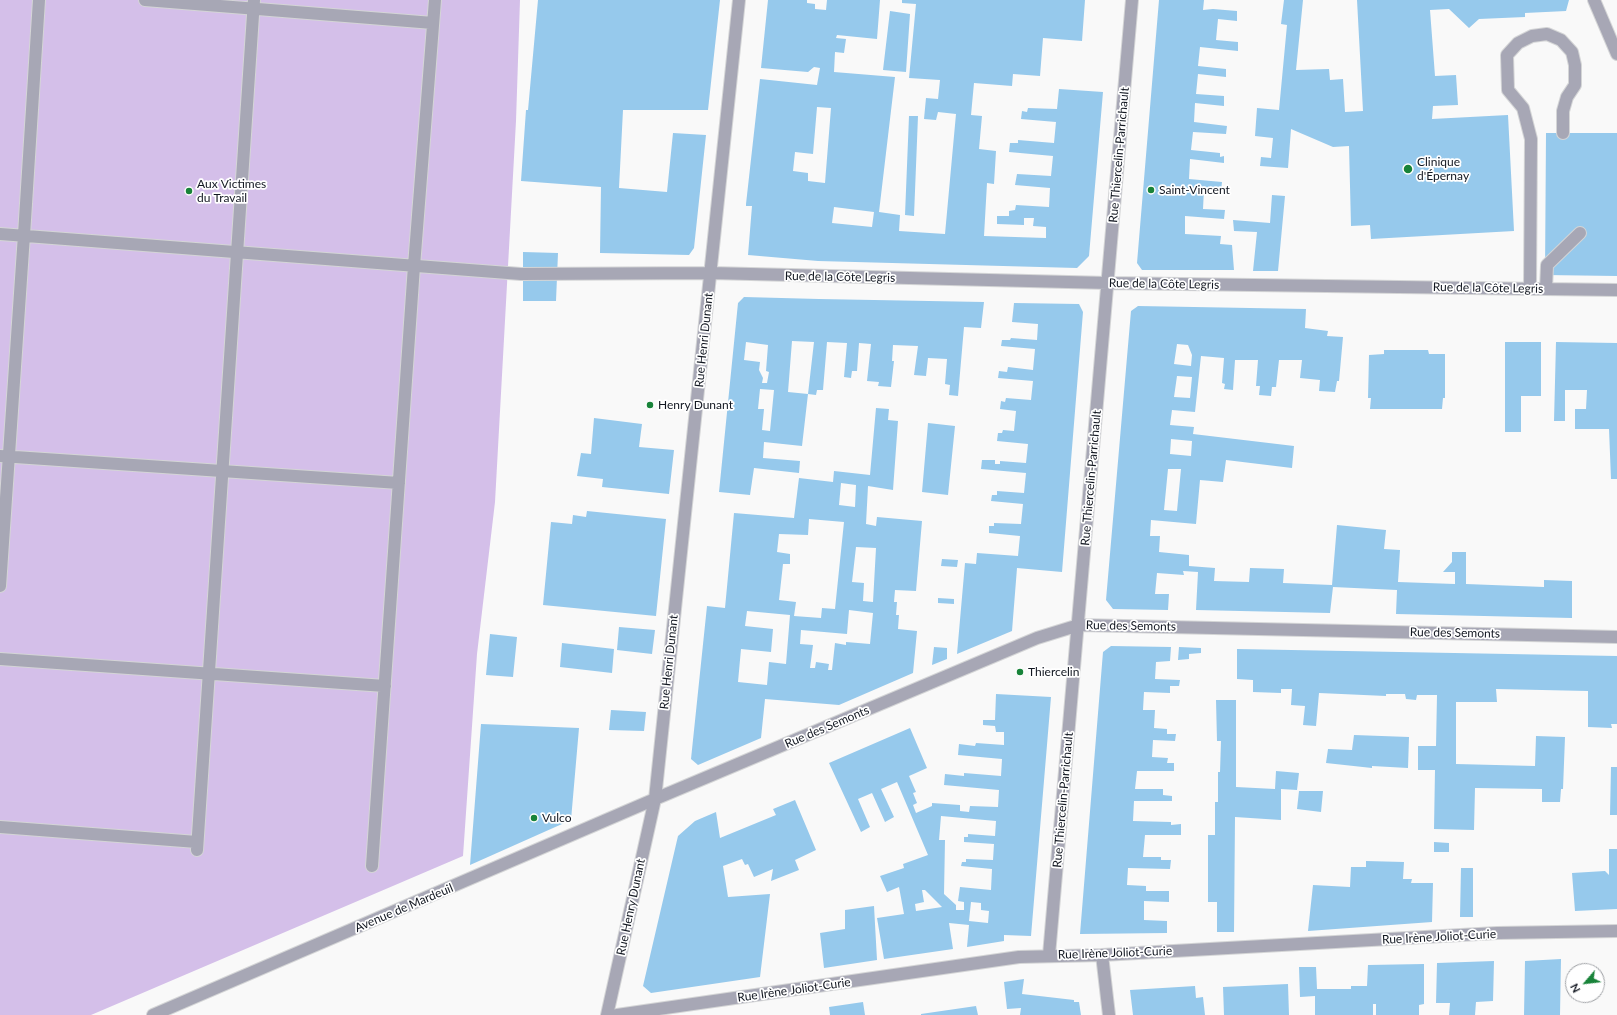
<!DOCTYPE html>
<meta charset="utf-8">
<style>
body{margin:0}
#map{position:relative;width:1617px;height:1015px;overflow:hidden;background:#f9f9f9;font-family:Lato,sans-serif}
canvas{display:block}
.north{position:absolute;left:1565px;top:963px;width:40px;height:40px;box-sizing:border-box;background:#fff;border:1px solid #a0a2a6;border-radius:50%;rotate:242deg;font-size:11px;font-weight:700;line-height:16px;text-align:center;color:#121721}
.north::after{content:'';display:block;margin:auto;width:14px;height:18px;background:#188339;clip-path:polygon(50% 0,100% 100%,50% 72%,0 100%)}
</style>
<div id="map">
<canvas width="1617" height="1015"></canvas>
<div class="north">N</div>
</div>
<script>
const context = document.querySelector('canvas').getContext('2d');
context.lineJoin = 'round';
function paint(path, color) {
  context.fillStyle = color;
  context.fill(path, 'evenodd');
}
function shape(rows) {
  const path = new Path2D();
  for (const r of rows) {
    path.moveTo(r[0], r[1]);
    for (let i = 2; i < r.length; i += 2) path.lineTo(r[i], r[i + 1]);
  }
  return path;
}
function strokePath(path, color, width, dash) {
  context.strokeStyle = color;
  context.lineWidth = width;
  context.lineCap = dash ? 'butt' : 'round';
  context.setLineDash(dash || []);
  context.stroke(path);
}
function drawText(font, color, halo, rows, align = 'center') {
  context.font = font + ' Lato,sans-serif';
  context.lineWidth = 3.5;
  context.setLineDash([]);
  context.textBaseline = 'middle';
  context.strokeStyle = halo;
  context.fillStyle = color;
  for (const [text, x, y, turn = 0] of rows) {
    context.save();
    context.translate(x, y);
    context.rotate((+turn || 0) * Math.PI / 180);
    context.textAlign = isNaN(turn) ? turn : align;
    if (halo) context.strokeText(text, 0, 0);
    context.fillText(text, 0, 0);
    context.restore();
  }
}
const green = shape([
 [0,0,520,0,516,121,495,502,477,654,463,856,91,1015,0,1015]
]);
const building = shape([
 [538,0,720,0,708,110,623,110,619,188,667,192,673,133,706,135,694,248,689,255,600,253,601,187,521,181,526,110,528,110],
 [768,0,807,0,807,3,815,4,815,9,826,10,827,0,880,0,877,39,837,35,836,38,846,39,844,53,835,52,834,72,895,77,879,212,900,215,899,231,945,234,956,114,938,112,936,120,924,119,926,98,938,99,940,80,909,78,916,4,902,3,902,0,1085,0,1082,41,1043,38,1040,76,1013,74,1012,86,974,83,971,115,982,116,979,149,996,151,994,184,987,183,984,236,1046,238,1046,227,1033,226,1034,218,1024,218,1024,225,997,224,997,216,1009,216,1009,211,1015,210,1016,205,1049,207,1050,188,1015,185,1017,174,1051,176,1053,156,1009,152,1010,143,1018,143,1018,140,1054,143,1056,122,1021,119,1022,111,1027,112,1028,108,1057,109,1059,89,1103,92,1089,256,1077,268,818,261,748,255,752,206,746,206,746,204,760,79,817,85,820,68,814,67,808,72,761,68],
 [817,107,831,108,825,183,808,181,808,173,793,171,795,152,813,154],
 [834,207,874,212,872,227,832,223],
 [1159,0,1204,0,1203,10,1213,9,1237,11,1237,21,1218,19,1216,40,1238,42,1238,51,1200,47,1198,66,1226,69,1226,77,1198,74,1196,94,1224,96,1224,106,1195,103,1194,122,1227,126,1226,134,1193,132,1191,150,1220,153,1220,157,1224,156,1224,163,1190,159,1189,179,1222,182,1221,191,1204,189,1203,209,1225,210,1224,219,1185,216,1185,234,1221,236,1220,244,1232,245,1234,270,1142,270,1137,263],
 [1284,0,1303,0,1296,70,1329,69,1330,80,1343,79,1345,112,1363,111,1357,0,1569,0,1566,11,1525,13,1525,17,1479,19,1469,28,1449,9,1430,10,1435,76,1456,75,1458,105,1433,106,1432,119,1508,115,1514,231,1371,239,1370,225,1351,226,1349,146,1333,147,1291,129,1288,168,1260,166,1261,157,1271,158,1273,138,1255,136,1257,108,1279,110,1287,25,1281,24],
 [890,11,910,14,906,72,883,70],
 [909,116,918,116,914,216,905,215],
 [1546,133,1617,133,1617,276,1545,275],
 [1272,195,1285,196,1278,271,1253,271,1257,232,1234,231,1233,220,1270,223],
 [523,252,558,253,556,301,523,301],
 [744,297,819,299,984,302,981,328,964,327,958,396,949,395,950,385,945,384,947,359,928,358,926,376,914,375,918,346,893,345,892,361,894,361,891,387,878,386,879,382,867,381,871,344,859,343,857,371,852,371,851,378,844,377,847,343,827,342,823,390,817,390,816,395,808,394,802,446,764,442,763,458,800,461,799,473,754,468,750,495,719,492,738,303],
 [792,341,814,342,808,394,788,392],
 [746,342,768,345,766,371,769,372,767,383,762,383,763,378,759,370,760,362,744,360],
 [760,389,774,390,770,431,762,430,764,409,758,409],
 [1014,303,1079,304,1083,312,1062,572,1017,568,1012,631,957,654,965,563,976,564,977,553,1018,556,1020,536,989,533,989,526,994,526,994,523,1021,524,1023,504,991,501,992,495,997,495,997,491,1024,493,1026,473,981,469,982,460,995,460,995,464,1000,464,1000,461,1026,463,1028,444,997,441,998,433,1002,433,1003,430,1014,431,1016,411,1000,409,1001,401,1005,402,1006,398,1031,400,1033,381,998,378,999,371,1007,372,1008,367,1033,370,1035,349,1001,346,1002,340,1010,340,1011,338,1037,340,1038,324,1012,322],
 [1138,306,1306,309,1305,328,1328,331,1327,336,1343,337,1339,381,1337,381,1335,392,1319,391,1320,380,1300,378,1302,360,1279,360,1276,387,1272,387,1271,396,1259,395,1260,386,1256,386,1258,360,1235,360,1233,390,1224,389,1225,384,1222,383,1224,358,1201,356,1195,412,1172,410,1170,425,1194,427,1193,434,1294,446,1292,468,1226,460,1223,482,1200,480,1196,524,1151,520,1150,536,1160,536,1159,552,1189,555,1189,566,1215,568,1214,581,1249,582,1250,568,1284,569,1283,583,1332,585,1337,525,1386,530,1384,549,1400,550,1398,582,1455,584,1455,572,1443,572,1452,562,1452,552,1466,552,1466,584,1544,587,1544,580,1572,581,1572,618,1396,614,1397,590,1333,587,1330,613,1196,610,1198,572,1183,571,1184,575,1157,573,1155,594,1169,594,1168,610,1113,609,1106,600,1131,311],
 [1177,344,1188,345,1192,355,1191,366,1174,364],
 [1177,376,1192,377,1190,398,1174,397],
 [1171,439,1192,441,1191,456,1170,454],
 [1168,469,1181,469,1177,511,1164,510],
 [1505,342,1541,342,1541,396,1521,396,1521,432,1505,432],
 [1556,342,1617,343,1617,479,1611,479,1609,429,1575,429,1575,409,1586,409,1587,390,1565,390,1565,421,1554,421],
 [1384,350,1428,350,1429,354,1445,354,1445,398,1443,398,1442,409,1370,409,1371,398,1368,398,1369,355,1384,354],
 [876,408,889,409,888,420,898,421,893,490,868,486,866,524,876,526,877,517,922,521,916,591,895,590,894,602,897,602,896,615,899,615,898,629,917,631,913,673,839,705,765,699,761,738,698,765,691,759,707,606,725,608,734,513,794,518,799,478,833,482,834,471,870,475],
 [841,483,856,485,855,507,839,505],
 [809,519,844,522,835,609,822,608,821,618,794,616,796,602,779,600,783,564,790,564,790,554,777,552,779,534,808,535],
 [856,547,876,548,873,602,863,601,864,583,852,582],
 [849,610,873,613,870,644,846,642,846,645,835,643,832,670,828,670,829,664,816,662,815,668,810,668,813,645,800,644,801,630,847,634],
 [747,611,790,615,786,664,769,662,767,685,738,682,741,649,771,652,773,629,745,626],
 [594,418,642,424,639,447,674,450,669,494,602,487,603,479,577,476,581,453,591,454],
 [928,423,955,426,948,495,922,492],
 [587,511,666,519,656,616,543,605,551,522,572,524,573,515,586,517],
 [942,559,958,560,957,567,941,566],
 [938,598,954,599,954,604,938,603],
 [619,627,655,630,652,654,617,650],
 [490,634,517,637,513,677,486,675],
 [562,643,614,649,612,673,560,667],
 [1111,646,1171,647,1170,661,1156,662,1155,679,1180,680,1179,686,1170,686,1170,693,1144,692,1143,710,1155,710,1154,728,1167,729,1167,734,1176,734,1175,741,1153,740,1152,757,1168,758,1167,763,1174,763,1174,771,1137,771,1135,789,1163,789,1163,795,1172,796,1172,801,1134,801,1133,821,1171,822,1171,825,1181,824,1181,835,1145,835,1143,857,1161,857,1161,860,1171,860,1170,869,1128,868,1127,885,1146,886,1146,891,1169,891,1169,902,1144,901,1144,920,1167,921,1167,933,1080,934,1103,652],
 [934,647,947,648,947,659,932,665],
 [1179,647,1201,648,1201,653,1189,654,1189,659,1178,660],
 [1237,649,1617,656,1617,724,1611,724,1612,728,1588,727,1588,691,1496,689,1497,702,1456,702,1456,764,1535,766,1536,736,1565,737,1563,789,1561,789,1560,802,1542,802,1542,789,1475,788,1474,830,1434,829,1435,770,1418,770,1418,746,1436,746,1437,695,1417,695,1416,700,1406,699,1405,694,1386,694,1386,696,1319,693,1316,726,1303,725,1305,706,1291,705,1292,689,1281,689,1281,693,1253,692,1253,680,1237,679],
 [996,694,1051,697,1031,936,1004,935,1004,941,967,947,969,925,949,923,953,949,884,959,877,918,904,914,899,887,887,892,880,876,904,868,903,864,928,855,897,782,881,789,894,817,885,822,872,793,858,799,870,827,861,832,829,763,910,728,927,768,909,776,916,792,913,793,917,803,913,805,916,813,932,806,932,803,960,805,960,811,969,812,970,806,998,807,999,790,944,785,945,774,964,776,964,773,1001,776,1002,759,958,755,959,744,975,746,976,743,1004,745,1004,732,996,732,995,726,983,725,983,720,995,720],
 [941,816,996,821,995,836,968,834,968,837,964,837,964,842,994,844,993,860,966,859,966,862,962,862,961,866,992,869,991,890,960,887,958,901,964,902,964,910,956,910,956,905,944,894,945,840,939,840],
 [922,890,925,890,942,907,916,911,915,904,924,902],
 [971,902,981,903,981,910,989,911,988,923,969,921],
 [1216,700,1236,700,1236,787,1275,789,1276,771,1299,773,1297,790,1281,789,1281,820,1235,817,1234,932,1217,932,1217,902,1208,902,1208,835,1215,835,1215,802,1218,802,1218,772,1220,772,1221,741,1217,741],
 [611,710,646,712,644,731,609,730],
 [481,724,579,728,571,820,470,865],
 [1354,735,1409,737,1408,768,1372,766,1372,768,1326,763,1328,749,1352,750],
 [1611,767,1617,767,1617,815,1610,815],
 [1299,791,1323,791,1321,812,1297,809],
 [795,800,816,850,795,860,799,870,771,881,773,869,754,877,748,864,745,865,742,859,723,866,728,897,770,894,760,977,651,993,643,986,678,836,695,821,716,812,720,838,776,815,773,809],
 [1434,842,1449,843,1449,852,1434,852],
 [1609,849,1617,849,1617,909,1575,911,1572,873,1605,871,1609,875],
 [1366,861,1404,862,1403,879,1412,879,1411,883,1433,883,1432,922,1308,931,1313,885,1350,887,1351,867,1366,867],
 [1461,868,1473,868,1473,917,1460,917],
 [874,906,877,960,824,968,820,933,845,929,845,910],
 [1561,959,1560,1015,1524,1015,1525,961],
 [1494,961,1493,1001,1476,1002,1475,1015,1449,1015,1450,1003,1436,1003,1437,963],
 [1424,964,1424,1004,1419,1005,1419,1015,1376,1015,1376,1004,1373,1004,1373,1015,1315,1015,1315,996,1300,997,1299,967,1316,967,1317,989,1351,989,1351,986,1367,986,1368,965],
 [1024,979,1022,994,1074,1000,1074,1002,1079,1002,1081,1015,1020,1015,1021,1008,1007,1009,1004,982],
 [1288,984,1289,1015,1224,1015,1223,987],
 [1195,986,1196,998,1203,997,1205,1015,1133,1015,1130,990],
 [863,1002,865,1015,830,1015,829,1007],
 [976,1006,978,1015,921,1015,921,1014]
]);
const minor = shape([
 [145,0,433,23],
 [1594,0,1617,54],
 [0,234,521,274,711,273,1108,283,1617,290],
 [1530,288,1531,139,1523,108,1508,90,1507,55,1518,43,1532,36,1547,34,1561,40,1572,52,1575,65,1575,85,1567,97,1563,111,1563,133],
 [1546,289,1547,265,1580,233],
 [0,456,399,483],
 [0,586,24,235,39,0],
 [0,659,385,686],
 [0,827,197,842],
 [197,850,254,0],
 [372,866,414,266,435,0],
 [1049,955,1132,0],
 [1102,955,1109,1015],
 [153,1015,655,799,1037,638,1079,625,1617,637],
 [607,1015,655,799,739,0],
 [617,1015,1019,957,1102,955,1497,933,1617,931]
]);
const markers = [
 [1408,169,5,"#188339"],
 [1151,190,4,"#188339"],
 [189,191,4,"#188339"],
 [650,405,4,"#188339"],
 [1020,672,4,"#188339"],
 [534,818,4,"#188339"]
];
const streetNames = [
 ["Rue Thiercelin-Parrichault",1119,155,-85],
 ["Rue de la Côte Legris",840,277,1],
 ["Rue de la Côte Legris",1164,284,1],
 ["Rue de la Côte Legris",1488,288,1],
 ["Rue Henri Dunant",704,340,-84],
 ["Rue Thiercelin-Parrichault",1091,478,-85],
 ["Rue des Semonts",1131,626,1],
 ["Rue des Semonts",1455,633,1],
 ["Rue Henri Dunant",669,662,-84],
 ["Rue des Semonts",827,727,-23],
 ["Rue Thiercelin-Parrichault",1063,800,-85],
 ["Rue Henry Dunant",631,907,-78],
 ["Avenue de Mardeuil",404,908,-23],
 ["Rue Irène Joliot-Curie",1439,937,-3],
 ["Rue Irène Joliot-Curie",1115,953,-2],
 ["Rue Irène Joliot-Curie",794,990,-8]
];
const poiNames = [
 ["Clinique",1417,162],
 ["d'Épernay",1417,176],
 ["Aux Victimes",197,184],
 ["du Travail",197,198],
 ["Saint-Vincent",1159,190],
 ["Henry Dunant",658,405],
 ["Thiercelin",1028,672],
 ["Vulco",542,818]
];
paint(green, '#d4bfe9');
paint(building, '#96c9ec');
strokePath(minor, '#d4d5d6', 14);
strokePath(minor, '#a7a7b5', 12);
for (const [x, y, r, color] of markers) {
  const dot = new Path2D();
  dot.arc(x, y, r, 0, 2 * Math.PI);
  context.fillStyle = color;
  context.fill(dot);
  strokePath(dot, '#fff', 1.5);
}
drawText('12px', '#121721', '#fff', streetNames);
drawText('12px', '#121721', '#fff', poiNames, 'left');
</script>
